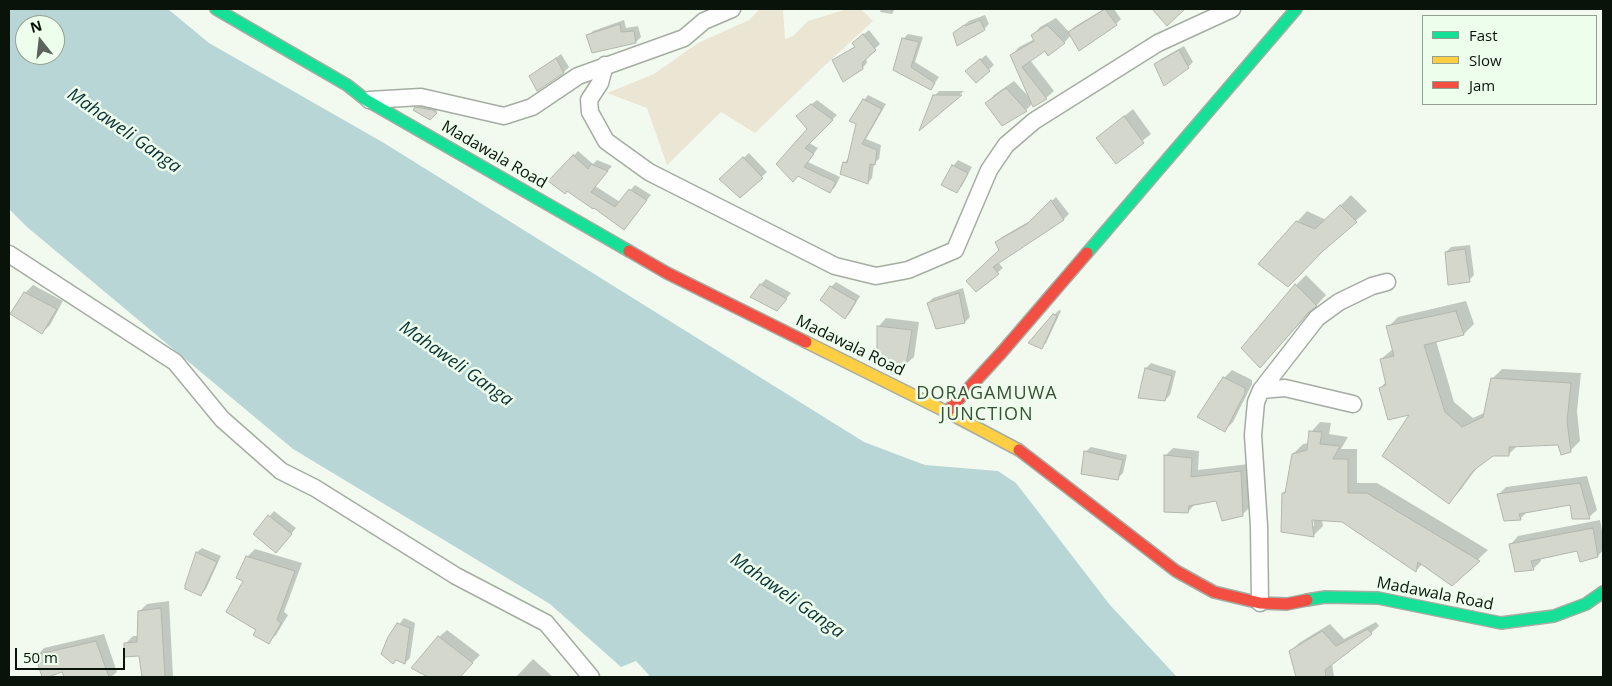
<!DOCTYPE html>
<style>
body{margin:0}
#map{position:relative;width:1612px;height:686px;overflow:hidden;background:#f2faf0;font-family:"Open Sans",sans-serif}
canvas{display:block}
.frame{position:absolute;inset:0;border:10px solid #0a1309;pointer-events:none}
.legend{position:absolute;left:1422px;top:15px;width:175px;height:90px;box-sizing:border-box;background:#eefeec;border:1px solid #93a091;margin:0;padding:6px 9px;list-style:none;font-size:15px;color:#0a1309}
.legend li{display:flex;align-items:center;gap:10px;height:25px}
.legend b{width:25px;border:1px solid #93a091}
.north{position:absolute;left:15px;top:15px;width:50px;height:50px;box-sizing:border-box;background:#eefeec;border:1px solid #93a091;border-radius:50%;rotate:344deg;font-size:14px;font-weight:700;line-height:20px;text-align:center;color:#0a1309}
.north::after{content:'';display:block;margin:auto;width:18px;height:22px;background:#5b645a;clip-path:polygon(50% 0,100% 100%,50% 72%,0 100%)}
.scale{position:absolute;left:15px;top:648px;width:110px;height:22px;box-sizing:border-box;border:2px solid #0a1309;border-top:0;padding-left:6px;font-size:15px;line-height:18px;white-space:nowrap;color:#0a1309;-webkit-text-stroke:4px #eefeec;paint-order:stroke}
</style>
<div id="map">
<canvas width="1612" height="686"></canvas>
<div class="frame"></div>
<ul class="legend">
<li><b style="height:6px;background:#16e098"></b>Fast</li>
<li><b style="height:6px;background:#ffcf43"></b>Slow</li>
<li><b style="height:6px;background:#f24e42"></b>Jam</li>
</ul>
<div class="north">N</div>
<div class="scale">50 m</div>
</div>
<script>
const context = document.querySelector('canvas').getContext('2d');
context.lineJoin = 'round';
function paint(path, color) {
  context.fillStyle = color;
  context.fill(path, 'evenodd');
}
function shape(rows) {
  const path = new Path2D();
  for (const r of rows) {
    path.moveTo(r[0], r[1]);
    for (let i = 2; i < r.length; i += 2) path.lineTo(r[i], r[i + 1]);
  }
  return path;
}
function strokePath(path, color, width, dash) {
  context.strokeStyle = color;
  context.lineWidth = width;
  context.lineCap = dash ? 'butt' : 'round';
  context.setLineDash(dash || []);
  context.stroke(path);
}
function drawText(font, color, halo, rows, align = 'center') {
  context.font = font + ' "Open Sans",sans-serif';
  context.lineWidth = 5;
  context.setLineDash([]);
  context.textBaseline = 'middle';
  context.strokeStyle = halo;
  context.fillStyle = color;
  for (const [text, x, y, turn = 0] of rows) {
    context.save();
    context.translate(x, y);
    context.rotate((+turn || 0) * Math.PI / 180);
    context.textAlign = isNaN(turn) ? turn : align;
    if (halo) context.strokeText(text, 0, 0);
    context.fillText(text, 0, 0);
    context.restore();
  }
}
const green = shape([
 [760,9,783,9,785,39,793,36,808,21,847,9,861,9,873,21,821,69,755,133,721,112,667,165,647,108,607,93,654,74,698,43,749,20]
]);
const water = shape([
 [9,9,168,9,209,43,384,143,864,442,925,465,998,471,1016,483,1110,605,1177,677,648,677,649,675,636,661,621,667,550,604,293,449,27,227,9,209],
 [25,25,55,25,55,55,25,55]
]);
const shadow = shape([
 [881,9,895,9,892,14,880,12],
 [1104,9,1114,9,1121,19,1116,24,1071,35,1064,43,1046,49,1030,60,1054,91,1046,98,1033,103,1026,110,1002,124,987,103,994,95,1014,81,1030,98,1012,55,1019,47,1035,39,1033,35,1040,27,1056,18,1069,32,1074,27],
 [985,15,989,24,984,29,959,29,969,21],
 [624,20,626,28,638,26,641,37,636,42,588,36,593,31],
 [869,30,880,44,866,57,867,63,862,68,834,61,855,46,853,43],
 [908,34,923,37,915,62,939,77,931,88,894,69,903,39],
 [1184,46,1193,62,1188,67,1156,64,1161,59],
 [561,54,569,67,564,72,530,77],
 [986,55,994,65,976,81,972,66],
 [939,91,964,91,922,127,934,96],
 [868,95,886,104,866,139,881,145,879,159,874,163,872,178,868,183,844,163,849,158,864,100],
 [817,100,837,115,809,143,818,148,808,162,840,177,835,187,830,192,799,175,809,129,803,111],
 [421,103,441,107,430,118,415,109],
 [1133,109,1151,134,1116,162,1097,138],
 [578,151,593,164,597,160,612,166,595,186,620,202,635,185,651,195,624,228,568,190,550,181],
 [749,153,767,172,740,197,721,179],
 [958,160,972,167,962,186,957,191,953,166],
 [1351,195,1367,211,1324,248,1297,222,1307,211,1326,220],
 [1056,197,1069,214,1064,219,998,262,1003,268,976,290,1000,251,997,242,1002,237,1033,219],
 [1470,245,1474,275,1469,280,1446,252,1451,247],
 [1306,275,1326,295,1260,367,1296,285],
 [766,279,791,293,782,304,761,284],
 [836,282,860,296,850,313,845,318,831,287],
 [33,285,63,301,50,325,42,333,12,314,25,293],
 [963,288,970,317,965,322,928,303,933,298],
 [1466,301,1474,324,1464,334,1436,341,1454,402,1473,418,1486,412,1492,379,1502,369,1581,373,1577,411,1580,441,1570,451,1559,443,1518,445,1508,455,1492,455,1479,465,1459,492,1449,502,1412,413,1380,388,1386,382,1381,359,1393,349,1388,327,1398,317],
 [1059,310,1061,311,1046,343,1041,348,1054,315],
 [886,318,919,322,914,357,906,364,878,358,879,326],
 [1151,363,1176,371,1170,395,1165,400,1146,368],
 [1232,370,1252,380,1252,384,1233,422,1225,430,1199,417,1224,378],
 [1320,422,1331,423,1329,434,1348,437,1341,449,1357,449,1357,483,1377,483,1488,550,1452,584,1423,563,1416,571,1343,521,1322,520,1323,526,1313,536,1283,493,1287,489,1293,454,1303,444,1309,443,1311,432],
 [1310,514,1313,514,1314,526,1311,526],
 [1091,447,1127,455,1123,473,1118,478,1085,452],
 [1173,448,1199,451,1198,470,1249,464,1250,507,1242,515,1217,499,1196,503,1188,512,1165,456],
 [1587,476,1597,510,1589,517,1571,504,1528,511,1520,519,1498,495,1506,487],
 [274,511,296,528,281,546,255,534],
 [1600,520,1603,536,1603,550,1598,556,1578,549,1540,557,1541,561,1533,569,1511,544,1518,536],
 [202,548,221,556,206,589,201,594,186,585,197,552],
 [255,549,302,563,284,612,288,615,276,635,269,642,258,629,245,581,247,557],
 [169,601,173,677,143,677,140,655,125,644,133,636,138,636,139,612,147,604],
 [404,618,415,623,410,658,405,663,389,638],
 [1376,622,1379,626,1371,633,1332,663,1334,677,1316,677,1315,676,1298,677,1291,651,1299,643,1330,624,1344,639],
 [447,630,480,655,458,677,449,672,444,677,435,677,428,671,439,637],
 [104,634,117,672,111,677,65,677,62,671,43,677,37,656,44,648],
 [533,659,553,677,516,677]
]);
const building = shape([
 [1105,9,1117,25,1079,51,1068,32,1105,9],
 [1152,9,1185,9,1167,26,1152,9],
 [980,20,985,30,957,46,953,33,964,25,965,26,980,20],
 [620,24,621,32,634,31,636,43,592,53,586,35,620,24],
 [1047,25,1065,43,1048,56,1045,51,1022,67,1047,99,1033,107,1010,55,1034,41,1031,35,1047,25],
 [863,34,876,50,862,63,863,69,843,82,832,60,855,47,852,43,863,34],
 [902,38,919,42,911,67,935,83,931,90,893,70,902,38],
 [1179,50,1189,68,1164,86,1154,64,1179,50],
 [556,58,564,73,537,91,529,76,556,58],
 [980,59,990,71,976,83,965,71,980,59],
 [1006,88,1027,111,1002,126,985,103,1006,88],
 [933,95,962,95,919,131,933,95],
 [863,99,882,109,862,144,877,150,875,165,870,164,868,184,840,174,843,162,847,163,856,124,849,121,863,99],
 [811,104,833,120,805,148,814,154,804,167,836,182,830,193,798,176,793,182,776,164,807,129,796,116,811,104],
 [415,107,433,110,437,113,430,120,413,110,415,107],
 [1124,116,1144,143,1116,164,1096,138,1124,116],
 [573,155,588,169,591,164,608,171,591,192,615,207,629,189,647,200,624,230,594,208,593,209,567,191,565,194,548,181,573,155],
 [743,157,763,178,740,198,719,179,743,157],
 [952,165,968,173,957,193,941,185,952,165],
 [1051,200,1064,220,993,267,999,274,976,292,966,281,999,250,995,242,1027,224,1051,200],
 [1340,205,1357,222,1323,251,1288,287,1258,264,1296,221,1315,229,1340,205],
 [1465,249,1470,282,1448,285,1445,252,1465,249],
 [760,284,787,299,777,311,750,297,760,284],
 [1295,284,1317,306,1309,312,1260,368,1241,348,1295,284],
 [830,286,856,301,845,319,820,300,830,286],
 [24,292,57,309,42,334,10,314,24,292],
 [959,293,965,323,936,329,927,303,959,293],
 [1456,311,1464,335,1424,345,1445,412,1462,427,1483,417,1491,378,1571,383,1567,421,1571,452,1561,455,1558,445,1509,447,1509,456,1493,456,1473,471,1449,504,1382,456,1409,415,1388,420,1379,388,1386,385,1380,359,1394,356,1386,326,1456,311],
 [1053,314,1057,316,1042,349,1028,343,1053,314],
 [877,326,912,330,906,366,877,359,877,326],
 [1145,368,1172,376,1165,401,1138,398,1145,368],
 [1223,377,1245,388,1245,393,1225,432,1197,417,1223,377],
 [1309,431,1322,432,1320,444,1340,446,1333,459,1348,459,1348,493,1367,493,1480,561,1452,586,1418,562,1416,572,1342,522,1312,520,1314,537,1281,532,1282,493,1285,493,1292,454,1307,450,1309,431],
 [1084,451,1123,460,1118,480,1081,474,1084,451],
 [1164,455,1192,458,1191,477,1241,471,1243,516,1222,521,1216,501,1189,506,1188,513,1164,512,1164,455],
 [1580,483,1590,519,1572,519,1570,505,1519,514,1521,520,1504,521,1497,494,1580,483],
 [268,515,292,534,276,553,253,534,268,515],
 [1593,528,1598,557,1580,562,1577,551,1531,561,1534,570,1515,572,1509,544,1593,528],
 [196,552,217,562,201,596,185,589,185,585,196,552],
 [246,556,295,571,277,620,281,623,269,644,253,635,256,630,226,612,243,581,236,578,246,556],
 [161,608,165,677,142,677,139,656,124,657,124,643,137,642,138,611,161,608],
 [397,623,410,628,405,664,396,660,393,664,381,654,388,637,397,623],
 [1368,629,1372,634,1325,670,1326,677,1296,677,1289,651,1322,631,1336,646,1368,629],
 [438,636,473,663,460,677,428,677,411,668,438,636],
 [96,641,109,677,64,677,62,672,48,677,42,677,35,655,96,641]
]);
const street = shape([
 [605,65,600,83,589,100,590,112,606,141,649,172,835,266,876,276,908,270,955,250,989,170,1006,145,1034,121,1158,43,1232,9],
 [369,100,421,97,504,116,532,107,578,76,684,38,704,21,732,9],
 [9,254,175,362,222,419,281,471,315,488,456,576,546,623,591,677],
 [1261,390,1285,388,1353,404],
 [1260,603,1259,526,1253,435,1256,402,1261,390,1317,318,1339,302,1372,286,1387,282]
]);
const fast = shape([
 [216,9,347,85,366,100,629,251],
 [1087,253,1296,9],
 [1307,600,1325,597,1378,598,1501,623,1554,616,1586,604,1603,592]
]);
const slow = shape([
 [806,342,947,412,1019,450]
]);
const jam = shape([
 [629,251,667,273,806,342],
 [947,412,1002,352,1087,253],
 [1019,450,1176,571,1214,592,1260,603,1287,604,1307,600]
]);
const streetNames = [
 ["Madawala Road",494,155,30],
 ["Madawala Road",850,346,26],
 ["Madawala Road",1435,594,11]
];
const waterNames = [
 ["Mahaweli Ganga",124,131,35],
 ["Mahaweli Ganga",456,364,35],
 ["Mahaweli Ganga",787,596,35]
];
const neighbourhoodNames = [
 ["DORAGAMUWA",987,394],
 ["JUNCTION",987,415]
];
paint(green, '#ebe5d4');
paint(water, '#b9d6d7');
paint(shadow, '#0003');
paint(building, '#d3d7cc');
strokePath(building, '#b3b6ac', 1);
strokePath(street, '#a5ada3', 19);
strokePath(fast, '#a5ada3', 14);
strokePath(slow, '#a5ada3', 14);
strokePath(jam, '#a5ada3', 14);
strokePath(street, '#fdfefd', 16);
strokePath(fast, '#16e098', 11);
strokePath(slow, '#ffcf43', 11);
strokePath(jam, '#f24e42', 11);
drawText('16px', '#0a1309', '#eefeec', streetNames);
drawText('italic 18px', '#092f34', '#eefeec', waterNames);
context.letterSpacing = '1px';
drawText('18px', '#3a4f37', '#eefeec', neighbourhoodNames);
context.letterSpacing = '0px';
</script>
